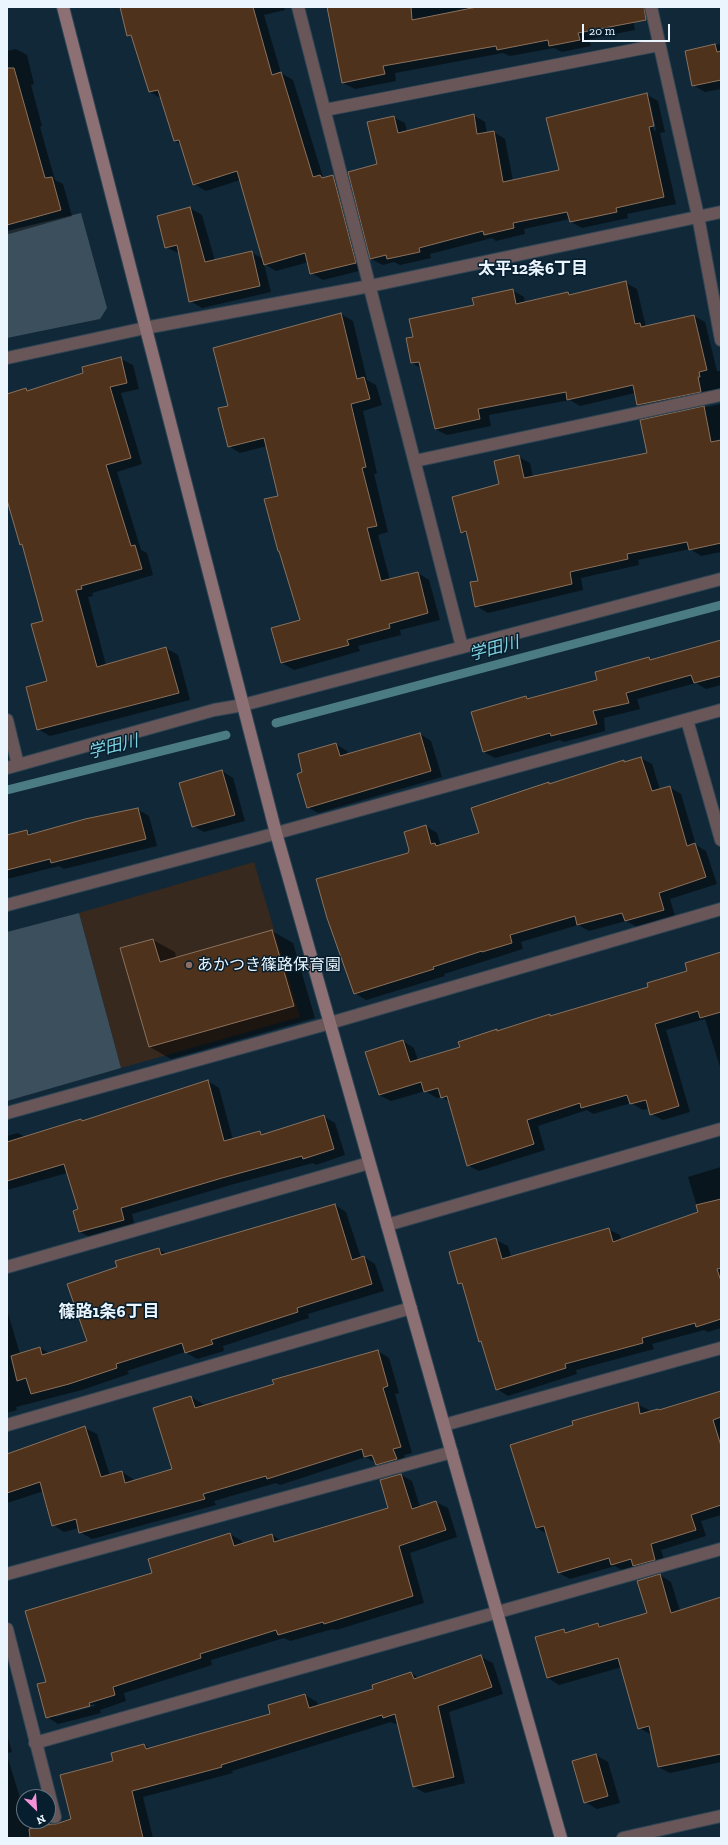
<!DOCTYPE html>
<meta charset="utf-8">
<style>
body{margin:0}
#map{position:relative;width:728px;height:1845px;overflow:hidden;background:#102838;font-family:"Zilla Slab",serif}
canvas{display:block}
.frame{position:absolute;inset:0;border:8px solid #eaf5fe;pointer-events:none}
.north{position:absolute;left:16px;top:1789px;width:40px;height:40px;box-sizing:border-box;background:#061e2e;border:1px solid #617481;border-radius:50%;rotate:155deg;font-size:11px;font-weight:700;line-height:16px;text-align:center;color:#eaf5fe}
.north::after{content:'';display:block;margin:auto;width:14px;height:18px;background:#f391d6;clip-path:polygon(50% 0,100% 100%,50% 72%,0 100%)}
.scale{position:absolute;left:582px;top:24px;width:88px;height:18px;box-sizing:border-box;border:2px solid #eaf5fe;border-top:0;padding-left:5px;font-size:12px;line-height:14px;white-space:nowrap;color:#eaf5fe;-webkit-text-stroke:3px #061e2e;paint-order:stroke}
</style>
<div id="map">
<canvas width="728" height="1845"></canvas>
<div class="frame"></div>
<div class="north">N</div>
<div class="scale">20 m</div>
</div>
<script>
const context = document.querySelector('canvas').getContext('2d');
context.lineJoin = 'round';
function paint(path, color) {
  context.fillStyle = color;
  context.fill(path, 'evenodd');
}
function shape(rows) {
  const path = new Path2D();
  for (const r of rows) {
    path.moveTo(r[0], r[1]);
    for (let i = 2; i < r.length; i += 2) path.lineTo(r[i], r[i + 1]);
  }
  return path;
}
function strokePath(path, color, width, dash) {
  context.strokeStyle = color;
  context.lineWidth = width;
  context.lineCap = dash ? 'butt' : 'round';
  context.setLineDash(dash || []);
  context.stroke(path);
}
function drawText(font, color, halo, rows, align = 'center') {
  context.font = font + ' "Zilla Slab","Noto Sans JP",serif';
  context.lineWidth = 3;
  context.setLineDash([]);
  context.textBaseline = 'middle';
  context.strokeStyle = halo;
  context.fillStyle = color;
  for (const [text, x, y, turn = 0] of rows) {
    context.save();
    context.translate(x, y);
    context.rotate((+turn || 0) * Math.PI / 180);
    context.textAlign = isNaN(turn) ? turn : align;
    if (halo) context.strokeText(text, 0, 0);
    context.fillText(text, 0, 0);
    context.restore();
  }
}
const education = shape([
 [254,862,300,1017,121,1068,79,913]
]);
const green = shape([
 [81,213,107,308,100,319,7,338,7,231],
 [79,913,121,1068,7,1101,7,932]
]);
const shadow = shape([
 [121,7,284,7,285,10,264,15,281,73,293,80,323,177,333,176,345,183,367,269,323,280,311,273,309,262,276,271,264,264,271,292,202,308,190,301,180,254,166,247,190,208,202,215,215,261,251,252,263,259,240,180,206,191,194,184,182,145,175,141,162,99,150,92,133,38,128,35],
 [323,7,631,7,635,30,589,39,591,46,562,52,554,48,510,56,503,53,395,73,396,81,355,89,343,83,328,10],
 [721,44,721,89,705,92,693,85,686,51],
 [16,49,27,55,34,84,31,85,42,126,40,127,55,180,63,184,72,216,9,234,7,233,7,51],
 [646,94,658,101,665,132,660,133,676,204,627,214,628,218,582,228,571,222,570,219,524,229,525,234,496,241,492,238,430,254,431,258,400,265,394,262,383,265,371,259,378,165,393,117,405,123,407,132,473,115,485,122,487,133,494,132,505,139,513,181,561,171],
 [648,102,650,102,656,130,654,131],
 [626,283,637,289,646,327,694,316,705,322,717,371,721,371,721,396,649,411,638,405,635,393,580,406,570,400,489,415,491,426,447,435,435,429,422,369,412,363,414,338,475,306,512,290,524,297,525,303,568,293,572,295],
 [341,314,353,321,367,380,376,385,382,405,363,411,377,473,374,474,388,532,378,535,390,580,418,573,429,580,440,620,400,630,401,635,358,646,360,651,294,670,282,663,301,621,279,496,267,446,240,453,229,446,229,406],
 [121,359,133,365,139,389,121,393,142,464,117,472,141,550,147,553,153,575,92,593,93,596,88,597,106,665,166,648,178,655,190,700,50,736,38,729,48,682,44,621,23,546,21,544,7,500,7,395,26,389,29,391,84,373],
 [721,404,721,552,701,556,690,549,638,560,639,565,581,578,583,590,488,613,476,606,479,582,468,535,462,532,500,484,519,457,530,463,533,477,648,453,641,421],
 [721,640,721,685,706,689,696,683,637,699,640,709,604,718,605,731,564,742,560,740,495,758,484,752,526,697,530,699,598,680,649,658,653,660],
 [420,734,431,741,442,777,318,813,307,807,304,773,336,744,347,751,348,755],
 [641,758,652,764,660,790,669,787,681,794,696,845,706,851,717,884,670,899,675,916,637,927,626,921,589,931,578,925,521,942,523,949,444,974,445,976,366,1000,355,993,409,853,426,826,437,833,441,846,480,834,549,783,550,784,624,761,626,762],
 [222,771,233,778,245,821,204,832,193,826],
 [137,809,149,816,157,846,64,869,59,866,7,879,7,836,27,831,33,835],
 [272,931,293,943,315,1018,171,1059,150,1047,153,940,175,952,176,958],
 [721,953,721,1070,705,1019,666,1030,690,1112,663,1120,651,1114,650,1108,643,1110,631,1103,593,1114,587,1110,538,1126,545,1150,479,1171,467,1165,450,1102,441,1097,437,1098,425,1091,391,1101,379,1095,403,1041,414,1048,418,1060,461,1047,497,1031,499,1032,549,1015,551,1016,650,988,689,972],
 [208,1081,219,1088,233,1140,259,1132,264,1135,323,1116,335,1123,345,1155,316,1165,313,1163,234,1184,132,1214,135,1226,92,1238,80,1232,79,1210,67,1173,7,1190,7,1136,18,1133,25,1137,81,1120,84,1122],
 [721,1167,721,1328,708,1332,704,1330,652,1344,654,1349,576,1370,577,1374,508,1396,497,1389,482,1343,479,1341,464,1286,459,1283,496,1240,508,1246,511,1257,608,1229,620,1235,621,1240,699,1213,688,1177],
 [335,1205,346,1212,361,1258,364,1257,375,1264,384,1291,308,1314,309,1318,223,1346,224,1351,197,1359,185,1352,127,1371,129,1374,82,1390,16,1407,17,1410,7,1413,7,1310,20,1354,40,1348,50,1354,88,1341,118,1268,159,1249,167,1254],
 [378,1351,389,1358,399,1393,395,1394,412,1453,404,1455,408,1466,388,1471,366,1457,280,1485,276,1483,214,1501,216,1505,92,1539,80,1532,79,1528,64,1532,53,1525,44,1491,7,1503,7,1455,85,1428,97,1434,110,1476,122,1472,133,1479,134,1481,174,1470,154,1409,191,1397,203,1404,204,1406],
 [721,1392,721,1515,701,1521,706,1536,661,1550,666,1566,645,1572,636,1567,623,1571,615,1566,570,1579,559,1573,547,1534,537,1528,574,1425,637,1404,649,1410,649,1412,660,1411],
 [401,1475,412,1481,420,1507,436,1502,448,1508,457,1537,410,1553,424,1603,336,1630,333,1629,290,1641,284,1638,211,1660,212,1665,124,1693,126,1701,100,1710,101,1713,58,1724,47,1717,48,1682,153,1574,230,1534,242,1541,242,1544,272,1535,282,1541,390,1509],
 [94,1704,95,1706,55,1717,55,1715],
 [660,1575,671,1582,680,1611,721,1598,721,1762,670,1773,658,1767,652,1735,639,1728,622,1667,559,1685,548,1678,564,1630,569,1633,598,1624,603,1627,648,1614],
 [481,1657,493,1663,503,1694,449,1712,465,1783,425,1793,414,1787,398,1723,395,1724,391,1722,232,1771,233,1773,143,1797,153,1838,45,1838,74,1832,114,1762,144,1745,151,1749,272,1715,305,1695,317,1702,318,1707,375,1690,411,1673,419,1678],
 [7,1734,12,1752,7,1753],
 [7,1755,24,1811,24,1821,29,1821,33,1838,7,1838],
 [596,1755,608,1762,620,1803,597,1809,585,1802,574,1761]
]);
const stream = shape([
 [276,723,721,605],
 [7,790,226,735]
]);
const building = shape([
 [120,7,253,7,272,75,281,72,313,177,320,175,322,178,333,175,356,263,310,274,305,253,264,265,237,171,193,185,179,140,174,141,158,90,149,92,131,35,127,36,120,7],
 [327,7,411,7,412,20,477,7,644,7,646,20,578,33,580,40,549,46,548,40,497,50,496,46,383,66,385,74,342,83,327,7],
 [715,44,717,52,721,51,721,80,692,86,685,51,715,44],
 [7,68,14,68,45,178,52,177,61,210,7,225,7,68],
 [647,93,654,126,649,127,664,197,616,208,617,212,570,222,567,212,513,223,514,228,484,235,483,231,419,248,420,252,387,259,386,255,370,259,348,172,377,164,367,122,394,116,398,133,474,114,477,134,494,131,503,182,559,170,546,118,647,93],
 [190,207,205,262,252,251,260,286,189,302,177,245,165,248,157,216,190,207],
 [626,281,635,324,640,323,641,327,694,315,707,370,699,372,700,377,698,377,701,392,637,405,633,385,567,400,566,392,478,409,480,419,435,429,419,362,411,363,406,338,413,337,409,319,474,305,472,298,513,289,516,304,568,292,569,295,626,281],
 [341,313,357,379,364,377,370,399,351,404,366,467,362,468,377,526,367,528,381,581,418,572,428,613,389,624,390,628,347,640,349,645,281,663,271,628,300,620,279,551,278,551,264,499,278,496,264,438,228,447,218,408,228,406,213,348,341,313],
 [121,357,127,383,110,387,131,458,106,465,131,546,135,545,142,569,81,586,82,589,76,590,97,667,166,647,179,693,37,730,26,687,47,681,31,624,43,621,22,544,20,545,7,500,7,394,26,388,27,391,83,373,82,367,121,357],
 [704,406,711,442,721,440,721,543,689,550,687,542,627,554,628,559,570,572,572,584,475,607,470,582,478,581,466,531,461,533,452,497,499,484,494,461,519,455,524,478,647,453,640,420,704,406],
 [721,640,721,676,694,683,691,675,626,693,629,703,593,711,597,724,551,736,550,733,483,752,471,712,526,696,527,699,597,680,595,672,649,657,650,660,721,640],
 [420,733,431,771,307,808,297,774,302,772,298,754,336,743,340,756,420,733],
 [641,757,652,791,670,786,687,846,695,843,706,877,659,893,664,910,625,921,622,913,577,925,575,916,510,935,512,943,482,952,482,951,433,967,434,969,354,994,327,918,316,879,408,853,409,850,404,832,426,825,431,844,435,843,436,846,479,833,471,808,549,782,549,784,624,760,624,762,641,757],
 [222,770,235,815,192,827,179,783,222,770],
 [138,808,146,839,51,863,50,859,7,870,7,835,27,830,28,835,85,819,138,808],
 [272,930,294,1006,149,1047,120,948,153,939,160,962,272,930],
 [721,952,721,1012,700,1018,698,1011,655,1024,679,1106,650,1115,646,1100,630,1104,627,1095,581,1108,580,1103,527,1120,534,1144,467,1166,447,1096,441,1098,438,1088,424,1092,421,1082,379,1095,365,1052,403,1040,410,1062,460,1047,458,1042,497,1029,497,1031,550,1014,550,1016,648,987,647,983,687,971,685,963,721,952],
 [208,1080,224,1141,260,1131,261,1135,324,1115,334,1149,303,1159,302,1156,222,1178,121,1208,124,1220,79,1232,73,1211,78,1209,64,1164,7,1181,7,1142,81,1119,82,1121,208,1080],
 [721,1199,721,1268,717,1269,721,1281,721,1319,696,1327,695,1323,642,1338,643,1343,565,1364,566,1368,496,1390,481,1341,479,1342,462,1283,458,1284,449,1252,496,1238,502,1259,609,1228,613,1242,698,1212,696,1205,721,1199],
 [335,1204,352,1260,364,1256,372,1284,297,1308,298,1312,211,1340,213,1344,185,1353,182,1343,116,1364,117,1368,69,1384,31,1394,26,1378,17,1381,11,1356,40,1347,42,1355,87,1341,67,1284,117,1267,115,1261,159,1248,161,1255,335,1204],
 [378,1350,388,1386,383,1388,401,1447,393,1449,397,1459,376,1465,372,1455,364,1457,362,1449,267,1479,266,1476,203,1494,205,1499,79,1533,76,1519,52,1526,40,1482,7,1493,7,1454,85,1426,101,1477,122,1471,125,1483,172,1469,153,1408,191,1396,195,1408,274,1384,272,1380,378,1350],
 [721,1391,721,1417,713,1420,721,1446,721,1505,691,1515,696,1530,651,1544,655,1560,633,1566,631,1559,611,1565,609,1558,558,1573,544,1526,536,1528,510,1445,573,1425,572,1421,638,1402,640,1414,658,1409,659,1410,721,1391],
 [401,1474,412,1509,436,1501,446,1530,399,1546,413,1596,324,1624,323,1622,278,1635,276,1630,200,1654,201,1658,113,1687,115,1695,89,1703,90,1706,46,1718,37,1684,46,1682,25,1611,152,1573,148,1559,230,1533,234,1546,272,1534,274,1542,388,1508,380,1480,401,1474],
 [660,1574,671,1613,721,1597,721,1754,658,1767,649,1726,638,1729,618,1658,547,1678,535,1637,564,1629,565,1633,598,1623,599,1627,647,1613,637,1581,660,1574],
 [481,1655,492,1687,438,1706,454,1777,413,1787,395,1714,383,1718,382,1715,221,1765,222,1767,132,1791,143,1838,30,1838,29,1829,52,1824,56,1824,71,1819,60,1775,113,1761,111,1753,144,1744,146,1749,270,1714,268,1705,305,1694,309,1708,373,1689,372,1685,411,1672,414,1679,481,1655],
 [596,1754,608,1796,584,1803,572,1761,596,1754]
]);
const street = shape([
 [298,7,462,647],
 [651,7,698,216,721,340],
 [325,110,659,45],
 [7,358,145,328,370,286,721,212],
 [415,461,721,395],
 [7,720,18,765],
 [687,720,721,840],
 [7,768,214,710,243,705,721,579],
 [7,905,255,839,721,710],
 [7,1113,330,1023,721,909],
 [387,1225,721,1129],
 [7,1267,369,1163],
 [7,1425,411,1308],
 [444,1425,721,1348],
 [7,1574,452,1452],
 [7,1629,55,1817],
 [35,1743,721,1549],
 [623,1838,721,1816]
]);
const secondary = shape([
 [63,7,276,833,561,1838]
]);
const markers = [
 [189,965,4,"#8d6e63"]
];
const poiNames = [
 ["あかつき篠路保育園",197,965]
];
const neighbourhoodNames = [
 ["太平12条6丁目",533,269],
 ["篠路1条6丁目",109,1312]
];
const waterNames = [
 ["学田川",494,649,-15],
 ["学田川",113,747,-14]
];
paint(education, '#38291e');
paint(green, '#3b4f5d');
paint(shadow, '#0007');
strokePath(stream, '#4b7b83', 9);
paint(building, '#4e321b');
strokePath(building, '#8a715d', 1);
strokePath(street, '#2f4554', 14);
strokePath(secondary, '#2f4554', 14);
strokePath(street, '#685658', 12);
strokePath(secondary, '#8d7074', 12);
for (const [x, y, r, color] of markers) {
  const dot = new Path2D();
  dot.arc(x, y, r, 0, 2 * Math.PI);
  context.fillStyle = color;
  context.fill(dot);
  strokePath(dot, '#061e2e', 1.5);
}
drawText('16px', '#eaf5fe', '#061e2e', poiNames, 'left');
drawText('bold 17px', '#eaf5fe', '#061e2e', neighbourhoodNames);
drawText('italic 17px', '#80d4e2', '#061e2e', waterNames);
</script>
